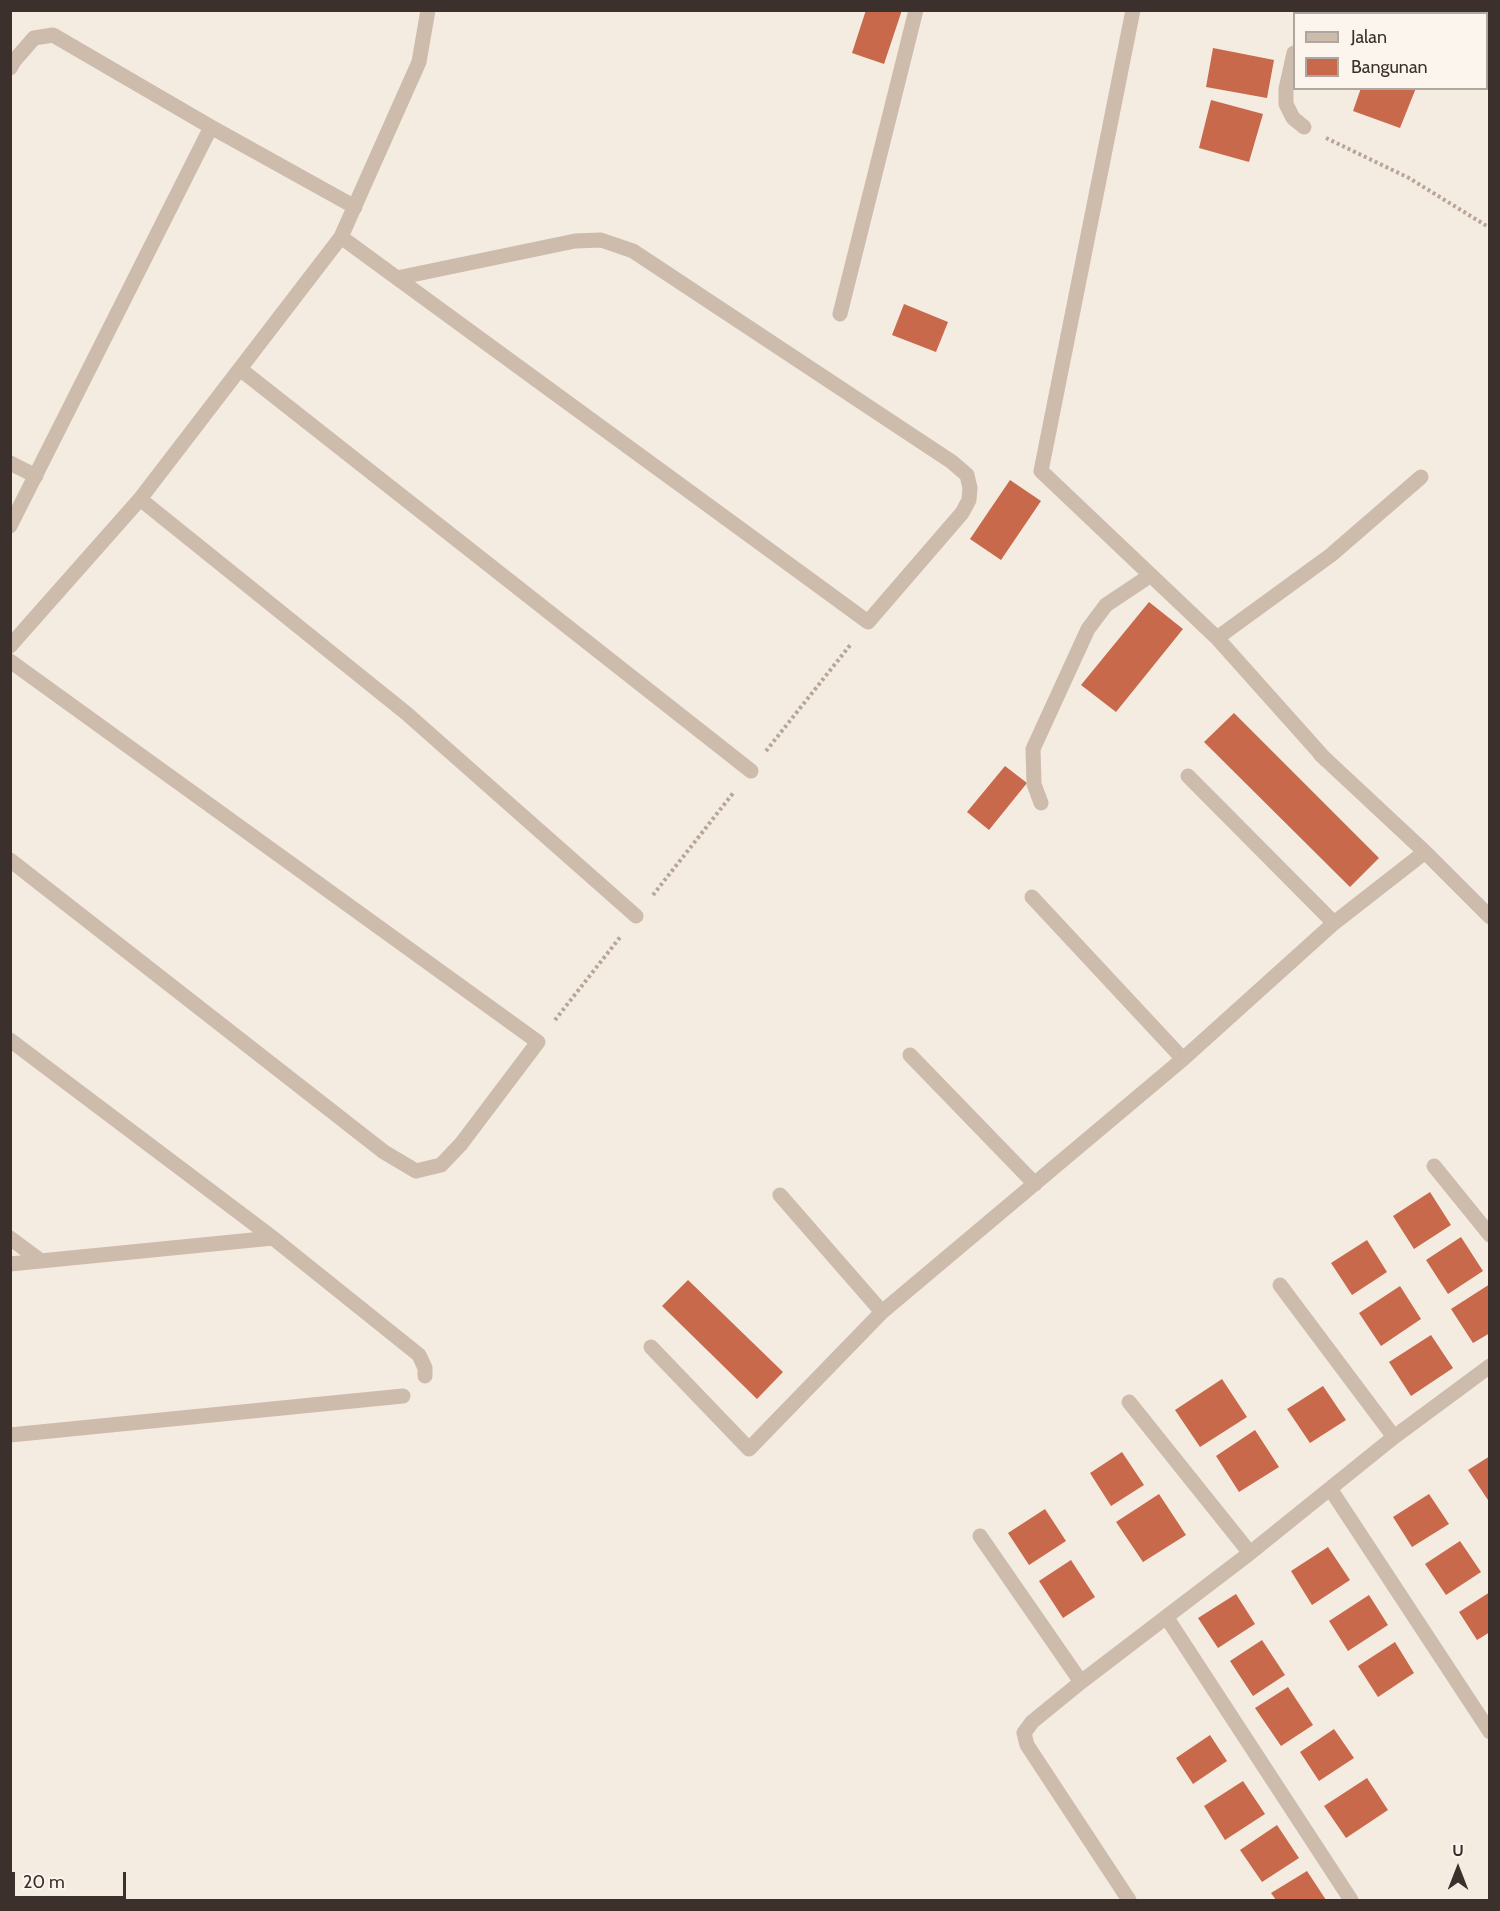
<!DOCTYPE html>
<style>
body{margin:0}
#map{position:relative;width:1500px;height:1911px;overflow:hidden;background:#f4ebe1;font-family:Cabin,sans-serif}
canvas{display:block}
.frame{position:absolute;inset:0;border:12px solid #3b302b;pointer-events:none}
.legend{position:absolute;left:1293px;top:12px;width:195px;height:78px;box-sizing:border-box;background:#fbf5ee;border:2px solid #aea6a0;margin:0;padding:8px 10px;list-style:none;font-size:18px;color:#3b302b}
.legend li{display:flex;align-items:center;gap:12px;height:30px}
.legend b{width:30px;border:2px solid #aea6a0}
.north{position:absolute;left:1428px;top:1839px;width:60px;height:60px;-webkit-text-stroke:4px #fbf5ee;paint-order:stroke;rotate:0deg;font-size:16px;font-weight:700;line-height:24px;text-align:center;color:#3b302b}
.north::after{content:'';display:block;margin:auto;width:21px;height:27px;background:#3b302b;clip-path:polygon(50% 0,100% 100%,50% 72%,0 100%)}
.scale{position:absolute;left:12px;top:1872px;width:114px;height:27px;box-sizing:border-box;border:3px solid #3b302b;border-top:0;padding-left:8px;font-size:18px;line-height:21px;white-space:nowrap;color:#3b302b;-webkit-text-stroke:4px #fbf5ee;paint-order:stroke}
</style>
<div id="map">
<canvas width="1500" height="1911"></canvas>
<div class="frame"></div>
<ul class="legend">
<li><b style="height:8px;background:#cdbbac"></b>Jalan</li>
<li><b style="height:16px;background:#c8694b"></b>Bangunan</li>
</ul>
<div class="north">U</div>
<div class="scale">20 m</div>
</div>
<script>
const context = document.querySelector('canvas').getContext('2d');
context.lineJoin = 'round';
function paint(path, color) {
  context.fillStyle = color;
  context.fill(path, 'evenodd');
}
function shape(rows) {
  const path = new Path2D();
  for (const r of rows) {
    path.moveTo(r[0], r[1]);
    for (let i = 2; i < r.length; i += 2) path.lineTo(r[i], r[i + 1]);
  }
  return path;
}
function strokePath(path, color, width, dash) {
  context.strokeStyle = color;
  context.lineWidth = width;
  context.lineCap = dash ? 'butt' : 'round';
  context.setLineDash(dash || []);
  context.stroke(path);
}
const building = shape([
 [866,10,902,10,884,64,852,53],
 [1327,10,1376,10,1376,14,1327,14],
 [1213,48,1274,60,1267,98,1206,87],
 [1361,88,1416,88,1400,128,1353,111],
 [1211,100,1263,114,1249,162,1199,148],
 [904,304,948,322,936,352,892,335],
 [1010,480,1041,501,1001,560,970,539],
 [1149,602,1183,629,1116,712,1081,685],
 [1234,713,1379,858,1350,887,1204,742],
 [1005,766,1027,783,989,830,967,812],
 [1430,1192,1451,1225,1414,1249,1393,1216],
 [1461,1237,1483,1271,1448,1294,1426,1260],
 [1367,1240,1387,1272,1352,1295,1331,1263],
 [688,1280,783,1372,757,1399,662,1306],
 [1490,1284,1490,1333,1473,1343,1451,1309],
 [1400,1286,1421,1319,1381,1346,1359,1313],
 [1431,1335,1453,1368,1411,1396,1389,1362],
 [1222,1379,1247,1417,1200,1447,1175,1410],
 [1323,1386,1346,1420,1310,1443,1287,1409],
 [1255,1430,1279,1467,1239,1492,1216,1456],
 [1122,1452,1144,1485,1111,1506,1090,1473],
 [1490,1456,1490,1503,1468,1470],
 [1159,1494,1186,1535,1143,1562,1116,1522],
 [1429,1494,1449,1524,1412,1547,1393,1517],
 [1045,1509,1066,1541,1029,1565,1008,1533],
 [1460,1541,1481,1572,1446,1595,1425,1564],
 [1328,1547,1350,1580,1312,1605,1291,1571],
 [1071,1560,1095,1597,1063,1618,1039,1581],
 [1490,1592,1490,1632,1477,1640,1459,1612],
 [1236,1594,1255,1624,1218,1648,1198,1618],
 [1369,1595,1388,1625,1348,1651,1329,1621],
 [1262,1640,1285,1675,1253,1696,1230,1661],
 [1395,1642,1414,1673,1378,1697,1358,1666],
 [1288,1687,1313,1725,1281,1746,1255,1708],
 [1334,1729,1354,1758,1319,1781,1300,1752],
 [1210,1735,1227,1761,1193,1784,1176,1758],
 [1367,1778,1388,1810,1346,1838,1324,1806],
 [1243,1781,1265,1814,1225,1840,1204,1806],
 [1277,1825,1299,1858,1262,1882,1240,1850],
 [1307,1871,1326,1900,1276,1900,1271,1893]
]);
const path = shape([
 [1326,138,1409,178,1490,228],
 [766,751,851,644],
 [653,895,734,792],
 [555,1020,621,936]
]);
const minor = shape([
 [1133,10,1041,471,1217,638,1326,760],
 [1304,14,1305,10],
 [1294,53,1286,89,1286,104,1293,118,1304,127],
 [10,68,14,61,34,38,53,35,211,127,355,207],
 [341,237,397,278,868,622,962,513,969,500,970,488,967,475,952,462,633,251,601,240,575,241,397,278],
 [840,314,916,10],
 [240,369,751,771],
 [10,463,36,476],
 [140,499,406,713,636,916],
 [10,526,211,127],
 [1217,638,1331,555,1421,477],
 [10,646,140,499,341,237,419,62,428,10],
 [10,661,538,1042,461,1144,441,1165,416,1171,384,1152,10,860],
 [1320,754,1425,852,1490,917],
 [1188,776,1334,923],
 [1041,803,1034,784,1033,749,1088,629,1106,605,1151,575],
 [1032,897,1183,1059],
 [10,1040,273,1238,419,1355,425,1368,425,1376],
 [910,1055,1035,1184],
 [1434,1166,1490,1235],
 [780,1195,882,1312],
 [10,1238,41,1261],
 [10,1264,273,1238],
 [1280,1285,1394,1437],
 [651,1347,749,1449,882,1312,1183,1059,1334,923,1425,852],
 [1129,1402,1250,1553],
 [10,1435,403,1396],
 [1331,1490,1490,1732],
 [980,1536,1081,1682],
 [1167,1618,1351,1900],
 [1129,1900,1027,1745,1024,1733,1032,1722,1081,1682,1250,1553,1394,1437,1490,1366]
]);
paint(building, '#c8694b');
strokePath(path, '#b9a596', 4, [3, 3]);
strokePath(minor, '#cdbbac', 15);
</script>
